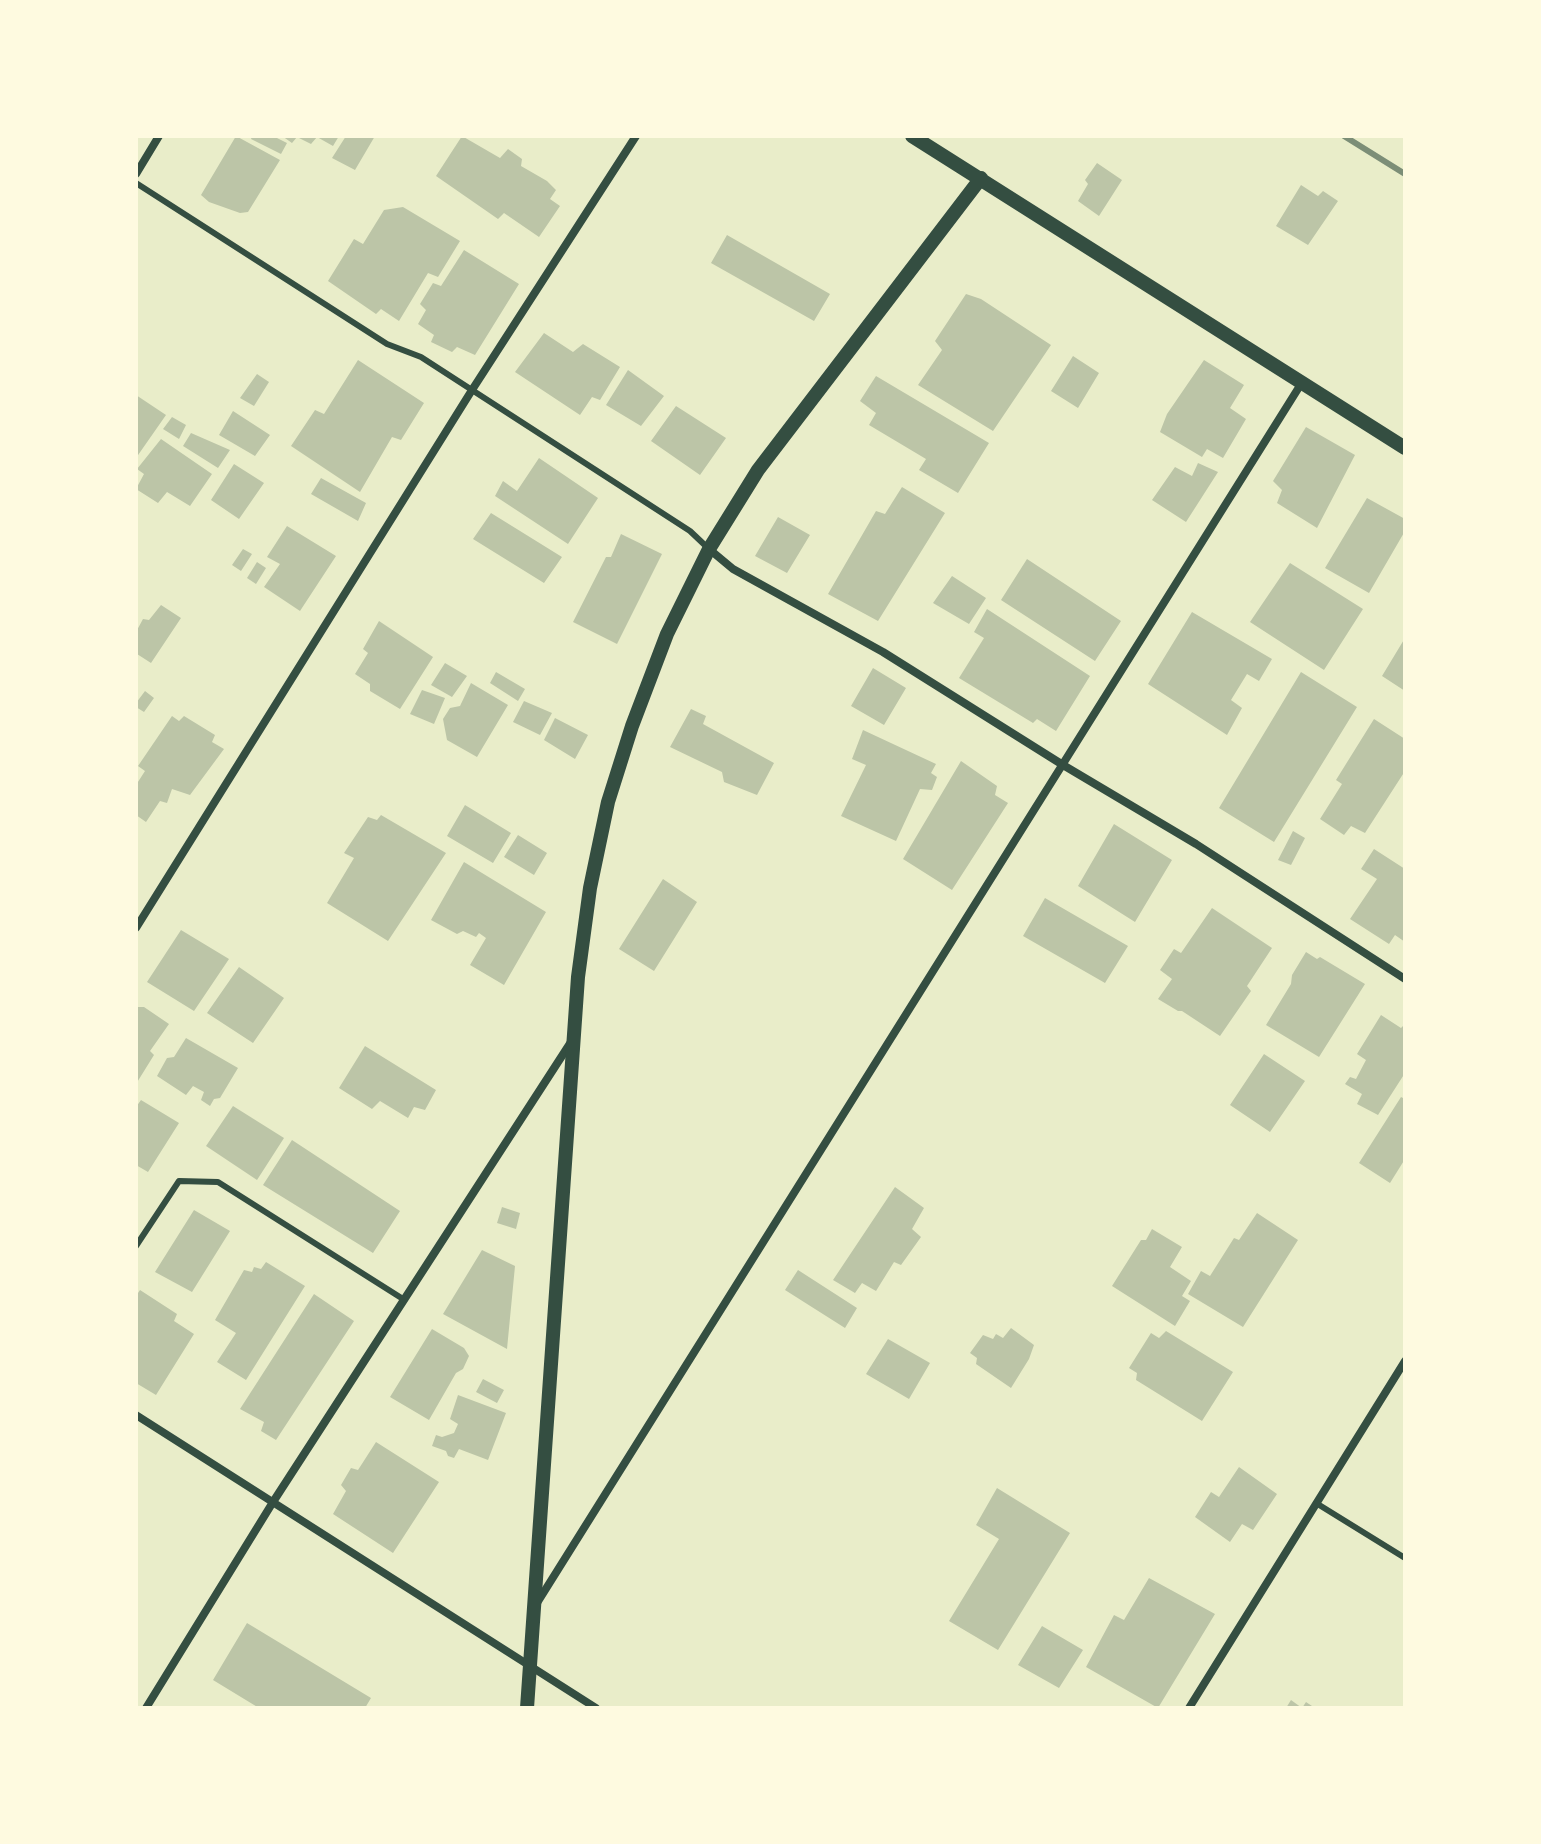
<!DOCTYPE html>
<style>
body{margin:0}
#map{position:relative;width:1541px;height:1844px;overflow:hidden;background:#e9edc9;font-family:"Source Sans 3",sans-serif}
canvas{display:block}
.frame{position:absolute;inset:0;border:138px solid #fefae0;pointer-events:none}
</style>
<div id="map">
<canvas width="1541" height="1844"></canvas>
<div class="frame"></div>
</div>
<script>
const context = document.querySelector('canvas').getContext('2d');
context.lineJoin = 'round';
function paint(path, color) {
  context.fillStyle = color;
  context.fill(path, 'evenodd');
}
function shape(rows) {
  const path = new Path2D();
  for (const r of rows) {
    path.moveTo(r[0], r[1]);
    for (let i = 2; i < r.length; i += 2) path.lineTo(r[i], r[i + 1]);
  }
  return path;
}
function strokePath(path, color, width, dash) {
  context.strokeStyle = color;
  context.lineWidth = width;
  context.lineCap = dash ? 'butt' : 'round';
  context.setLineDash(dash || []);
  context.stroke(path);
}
const building = shape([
 [236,136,280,160,248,212,240,213,209,202,201,195],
 [252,136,273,136,287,143,281,154,251,139],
 [282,136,339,136,333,146,317,137,311,144,297,137,292,143],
 [346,136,375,136,355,170,332,158],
 [462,136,500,158,508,149,522,159,521,166,547,181,556,190,550,199,560,206,539,237,504,213,498,219,436,176],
 [1097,163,1122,180,1099,216,1078,201,1088,184,1085,180],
 [1301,185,1318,196,1323,191,1338,201,1308,245,1276,226],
 [403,207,460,241,438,277,428,273,399,321,381,309,376,314,328,281,354,239,363,244,384,210],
 [727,235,830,294,814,321,711,263],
 [464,250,519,284,475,355,457,347,452,352,431,342,434,335,418,324,426,310,420,304,433,283,441,286],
 [966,294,981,299,1051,345,993,431,918,385,942,350,935,341],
 [544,333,573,352,583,344,620,367,600,400,592,397,580,415,515,372],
 [1073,356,1099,373,1078,408,1051,391],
 [358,360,424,403,401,440,392,437,360,492,291,446,315,410,324,414],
 [1204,360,1244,385,1230,408,1246,419,1223,458,1207,449,1202,457,1160,432,1167,414],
 [628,370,664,396,641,426,606,405],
 [257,374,269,382,254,406,240,398],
 [876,376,989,443,958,493,919,470,926,459,869,425,876,413,860,401],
 [136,395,166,415,136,458],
 [676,406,726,438,700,475,651,441],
 [233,411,270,435,255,456,219,435],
 [172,417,186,425,179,439,163,429],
 [1306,427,1355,455,1317,528,1277,503,1282,490,1273,481],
 [191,433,230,450,218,468,183,446],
 [161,439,212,474,190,506,167,492,158,503,136,489,144,474,137,469],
 [539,458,598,498,568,544,495,496,503,481,517,491],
 [1198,463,1218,472,1186,522,1152,500,1175,467,1192,476],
 [234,464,264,483,239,519,211,500],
 [321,478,366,503,358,521,311,494],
 [902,487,945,513,878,621,828,594,876,511,885,514],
 [1367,498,1405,519,1405,531,1369,593,1325,568],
 [491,513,562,557,544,583,473,539],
 [778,517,810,535,787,573,755,556],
 [287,526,336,556,300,611,264,587,280,564,267,557],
 [621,534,662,554,617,644,573,622,606,557,611,557],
 [243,549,252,554,241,571,232,565],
 [1027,559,1121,621,1095,661,1001,600],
 [257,562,266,568,256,584,247,578],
 [1290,563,1363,609,1324,670,1250,622],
 [952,576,986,598,969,624,933,603],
 [161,605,181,618,151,663,137,654,136,632,143,619,149,620],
 [987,609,1090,676,1056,731,1037,719,1033,723,959,678,984,638,974,632],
 [1192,612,1272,659,1259,681,1247,674,1231,700,1242,708,1227,735,1148,684],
 [379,621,433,657,400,709,370,691,370,684,355,674,368,653,363,649],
 [1405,638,1405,691,1382,676],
 [445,663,467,676,452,697,431,685],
 [873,668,906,688,884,725,851,706],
 [496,672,525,689,518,701,490,683],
 [1301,672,1357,707,1274,842,1219,808],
 [471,683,508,705,477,757,447,740,443,719,450,708,460,706],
 [422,690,445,698,434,724,410,714],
 [145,691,154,698,144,712,136,707,136,703],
 [524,701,552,713,540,735,513,722],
 [691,709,706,716,703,724,774,763,757,795,724,782,722,772,670,747],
 [172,716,179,721,184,716,215,735,212,742,224,749,190,795,172,789,167,803,160,801,146,822,136,815,136,785,145,771,138,766],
 [555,718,588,735,575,759,544,740],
 [1374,719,1405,739,1405,771,1365,833,1351,826,1344,835,1320,819,1342,784,1336,780],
 [863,730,936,764,931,773,937,777,932,790,920,789,896,841,841,816,866,765,852,759],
 [961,761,997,786,995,795,1008,803,952,890,903,859],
 [465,805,511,833,493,863,447,836],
 [381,815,446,853,388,941,327,903,354,858,344,853,368,817,377,820],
 [1114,824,1172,860,1135,922,1078,886],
 [1293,831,1305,838,1291,865,1278,860],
 [518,835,547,853,534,875,504,857],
 [1374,849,1405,869,1405,942,1395,935,1389,944,1350,919,1377,879,1361,869],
 [464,862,546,912,504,985,470,965,486,938,479,933,476,937,463,931,457,934,431,920],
 [663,879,697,902,654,971,619,949],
 [1045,898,1128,946,1105,983,1023,936],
 [1212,908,1272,948,1247,986,1251,991,1220,1036,1182,1011,1178,1011,1158,999,1172,979,1160,970,1174,949,1181,953],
 [181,930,229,959,194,1011,147,982],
 [1306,952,1317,959,1320,957,1365,984,1319,1057,1266,1025,1291,984,1292,975],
 [239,967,284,998,253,1043,207,1013],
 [136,1007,144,1007,169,1024,150,1051,154,1055,136,1084],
 [1381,1015,1401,1028,1405,1024,1405,1073,1378,1115,1357,1104,1362,1094,1345,1084,1350,1077,1356,1079,1366,1060,1357,1054],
 [186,1038,238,1068,220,1098,214,1099,210,1106,201,1100,204,1092,193,1086,186,1095,157,1076,167,1058,174,1057],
 [365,1046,436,1090,425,1110,414,1107,408,1118,380,1101,372,1109,339,1088],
 [1264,1054,1305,1081,1270,1132,1230,1105],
 [1401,1097,1405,1099,1405,1159,1390,1183,1359,1163],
 [141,1100,179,1123,148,1172,136,1165,136,1107],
 [233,1106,284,1138,257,1180,206,1146],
 [292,1140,400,1211,373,1253,263,1185],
 [895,1187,924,1208,912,1229,921,1237,901,1265,894,1262,876,1291,862,1283,855,1293,833,1280],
 [502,1207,520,1213,516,1229,497,1223],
 [194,1210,230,1231,192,1292,155,1272],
 [1257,1213,1298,1240,1243,1327,1188,1294,1201,1271,1210,1276,1234,1238,1239,1240],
 [1152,1229,1182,1247,1170,1267,1191,1281,1182,1296,1190,1301,1175,1326,1112,1286,1141,1240,1146,1240],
 [482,1250,515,1266,507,1349,443,1314],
 [266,1262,305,1286,246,1380,217,1362,236,1333,215,1320,244,1270,252,1272,254,1267,261,1269],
 [798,1270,857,1308,845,1328,785,1290],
 [140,1290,177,1314,174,1321,194,1334,156,1395,136,1383,136,1296],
 [314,1294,354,1321,276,1440,261,1431,264,1422,240,1409],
 [1011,1328,1034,1345,1029,1359,1011,1388,976,1364,977,1358,970,1353,983,1335,993,1339,996,1334,1003,1338],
 [432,1329,464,1348,469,1356,463,1369,456,1373,429,1420,390,1397],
 [1166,1331,1233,1372,1202,1421,1136,1380,1137,1373,1129,1368,1151,1333,1159,1338],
 [888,1339,930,1363,909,1399,866,1374],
 [483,1379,504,1390,497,1403,476,1392],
 [458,1395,506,1413,488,1460,459,1449,454,1458,448,1456,446,1451,432,1446,436,1435,442,1437,454,1433,458,1424,450,1419],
 [376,1442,439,1482,393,1553,333,1514,346,1491,341,1485,351,1468,358,1470],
 [1239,1467,1277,1494,1253,1530,1242,1524,1230,1542,1195,1517,1211,1492,1219,1497],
 [997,1488,1070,1533,998,1650,949,1621,999,1539,976,1525],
 [1149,1578,1215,1614,1158,1708,1086,1667,1114,1615,1124,1620],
 [247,1623,371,1698,365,1708,259,1708,213,1680],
 [1042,1626,1083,1650,1059,1688,1018,1665],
 [1291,1700,1302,1708,1306,1702,1315,1708,1286,1708]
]);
const service = shape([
 [136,183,387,344,421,357,472,390,690,531,709,549],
 [136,1246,179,1181,218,1182,403,1299],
 [1316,1503,1405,1558]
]);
const minor = shape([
 [136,174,159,136],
 [709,549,733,569,883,652,1063,765,1196,844,1405,979],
 [136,928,472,390,636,136],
 [136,1415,596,1708],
 [537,1603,1301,384],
 [146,1708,273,1502,571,1042],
 [1189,1708,1405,1361]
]);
const tertiary = shape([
 [912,136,1405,448],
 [527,1708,578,977,590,888,608,802,632,726,667,634,709,549,758,470,981,178]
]);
const rail = shape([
 [1344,136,1405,174]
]);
paint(building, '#bcc5a7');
strokePath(service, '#344e41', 6);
strokePath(minor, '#344e41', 8);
strokePath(tertiary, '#344e41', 14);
strokePath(rail, '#7c8e77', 6);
</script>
